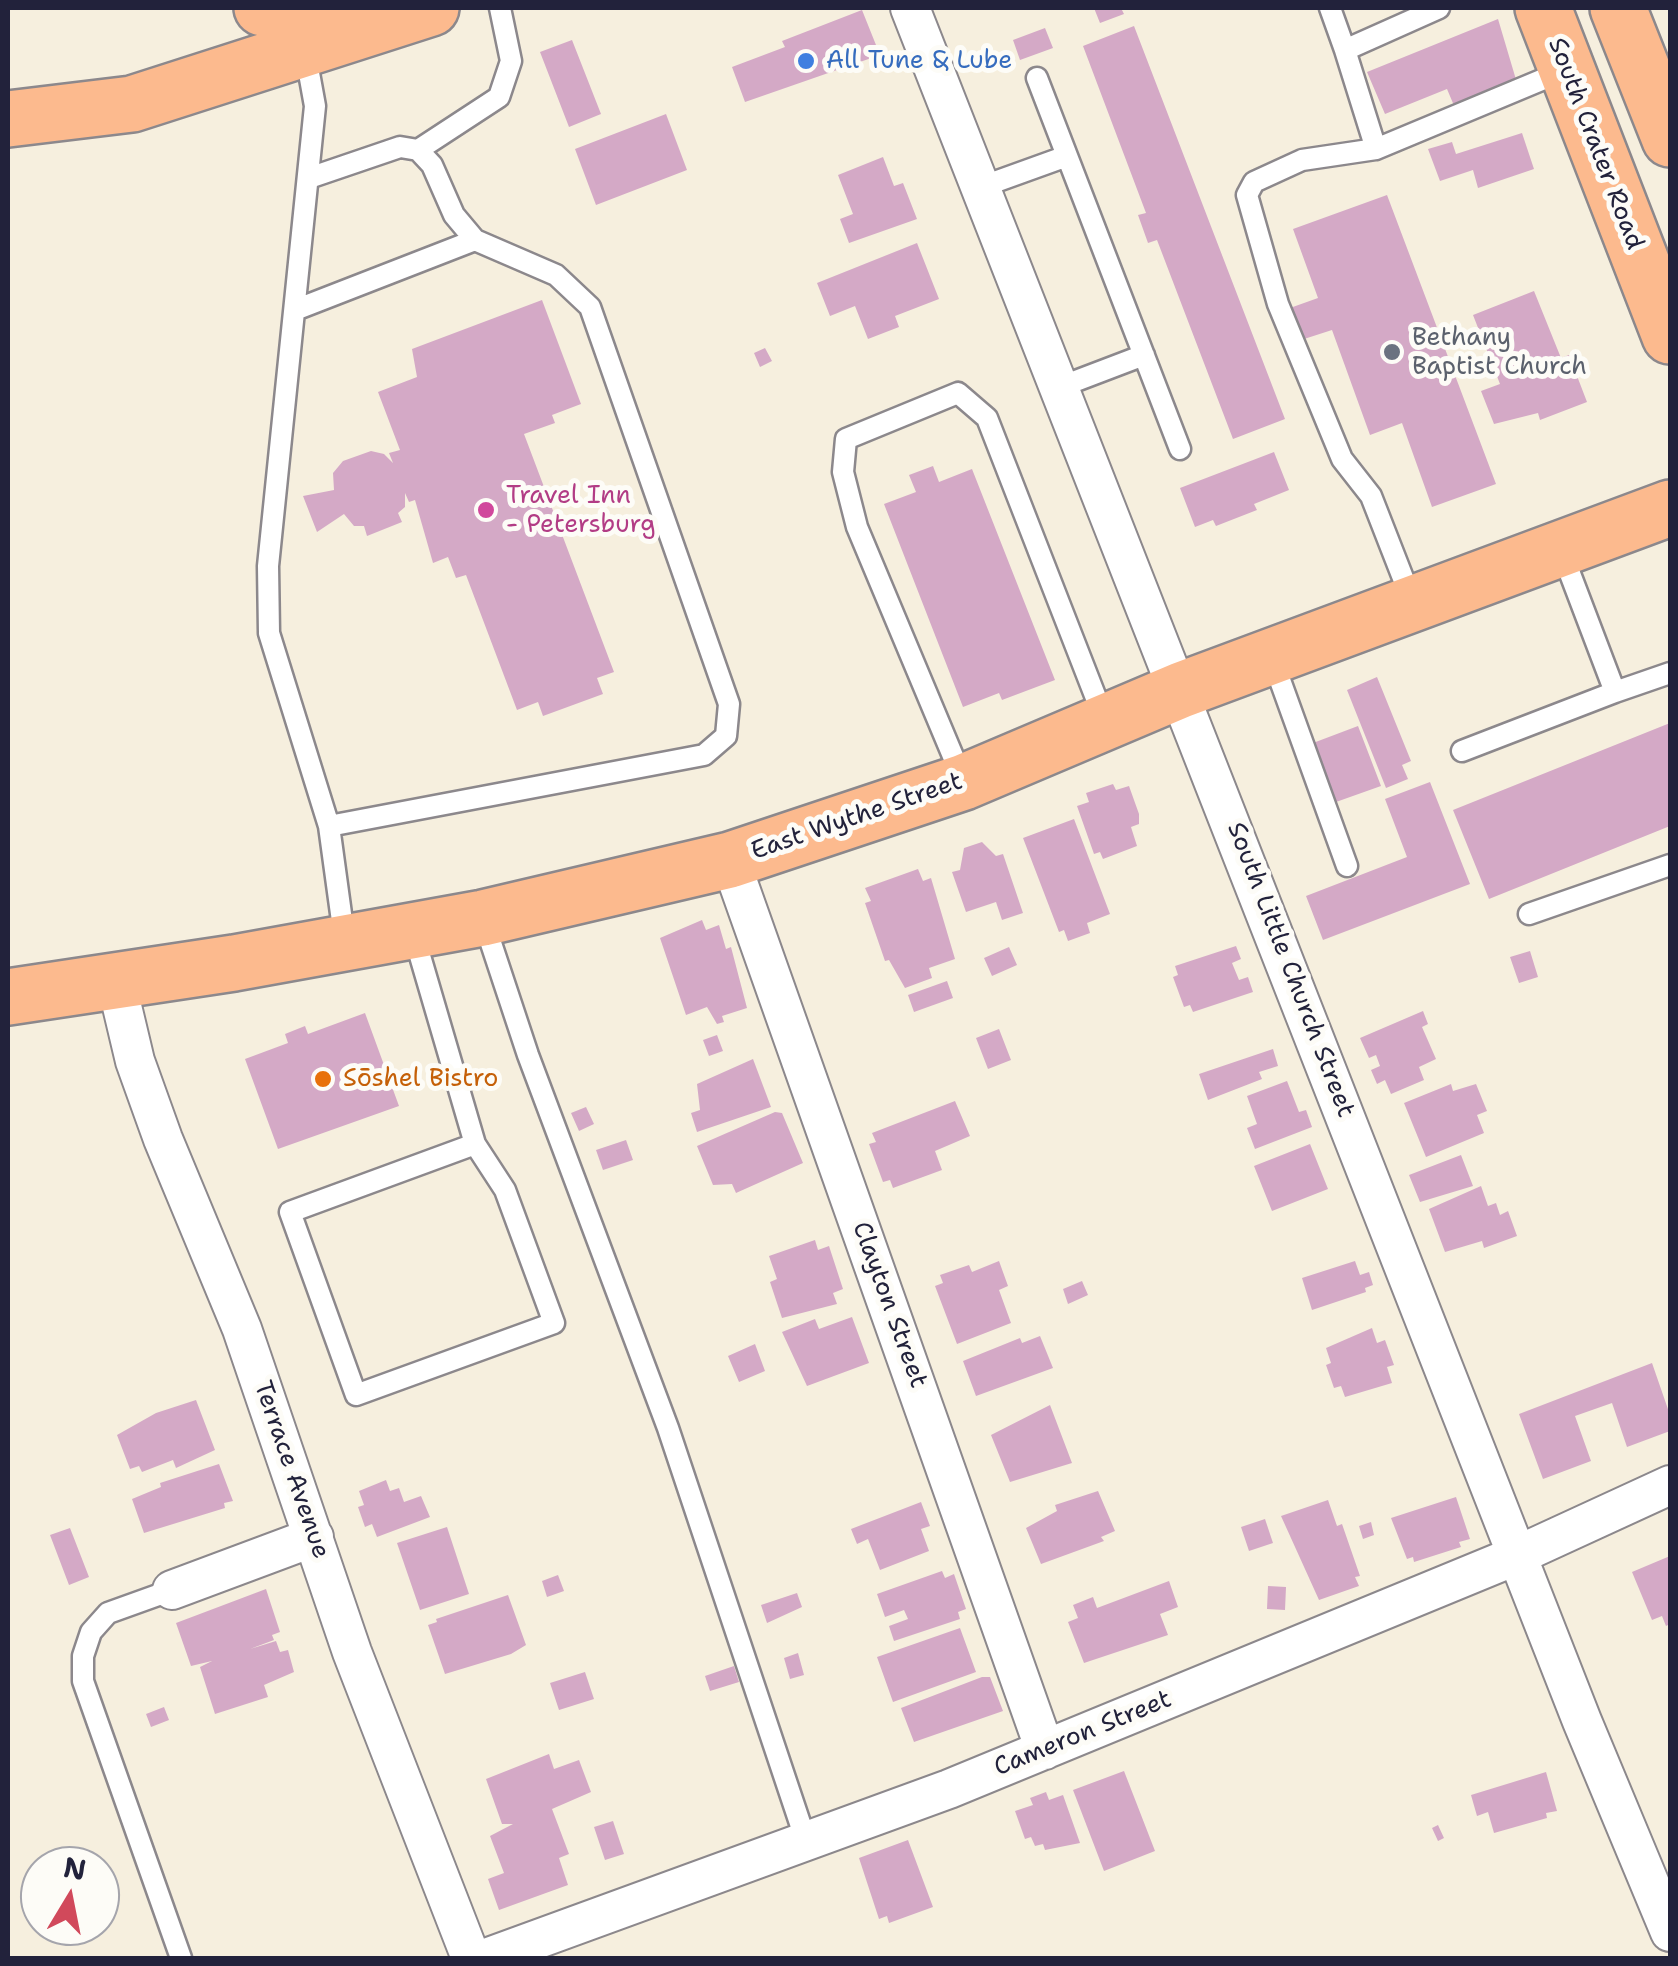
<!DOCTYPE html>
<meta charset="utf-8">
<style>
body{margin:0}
#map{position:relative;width:1678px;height:1966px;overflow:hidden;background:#f6efde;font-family:"Shantell Sans",sans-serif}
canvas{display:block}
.frame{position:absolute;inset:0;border:10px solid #22223b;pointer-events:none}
.north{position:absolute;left:20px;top:1846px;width:100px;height:100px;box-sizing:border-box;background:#fdfcf7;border:2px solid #a5a5ac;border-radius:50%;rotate:10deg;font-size:28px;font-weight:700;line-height:40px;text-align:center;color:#22223b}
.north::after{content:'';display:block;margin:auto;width:35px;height:45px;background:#d1495b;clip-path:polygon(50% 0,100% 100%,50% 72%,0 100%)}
</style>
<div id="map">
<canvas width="1678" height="1966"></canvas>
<div class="frame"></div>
<div class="north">N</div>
</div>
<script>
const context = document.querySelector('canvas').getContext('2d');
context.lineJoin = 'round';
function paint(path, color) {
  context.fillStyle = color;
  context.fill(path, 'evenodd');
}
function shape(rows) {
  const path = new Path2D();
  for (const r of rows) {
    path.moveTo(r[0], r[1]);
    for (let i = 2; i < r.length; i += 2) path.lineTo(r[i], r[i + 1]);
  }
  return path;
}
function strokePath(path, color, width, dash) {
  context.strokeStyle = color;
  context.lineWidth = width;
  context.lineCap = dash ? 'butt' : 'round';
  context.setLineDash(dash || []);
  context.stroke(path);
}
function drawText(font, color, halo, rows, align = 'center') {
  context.font = font + ' "Shantell Sans",sans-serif';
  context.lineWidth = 10;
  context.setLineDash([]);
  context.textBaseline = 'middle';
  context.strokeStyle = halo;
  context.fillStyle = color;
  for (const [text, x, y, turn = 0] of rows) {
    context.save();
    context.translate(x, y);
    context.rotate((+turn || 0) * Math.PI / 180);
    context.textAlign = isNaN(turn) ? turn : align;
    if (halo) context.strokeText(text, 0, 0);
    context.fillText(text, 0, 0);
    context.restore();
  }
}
const building = shape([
 [1094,8,1121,8,1124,14,1100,23],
 [862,10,880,55,745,102,732,67,785,47,782,41],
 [1498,19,1517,83,1455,108,1447,89,1385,114,1367,72],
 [1134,26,1285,419,1233,439,1157,240,1148,243,1138,215,1146,213,1083,46],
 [1045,28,1053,48,1020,60,1013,40],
 [572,40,601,114,569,127,540,52],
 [666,114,687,170,596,205,575,149],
 [1522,133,1534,169,1478,188,1473,170,1440,181,1428,149,1452,142,1456,154],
 [883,157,894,186,903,183,917,219,849,243,840,219,853,214,838,175],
 [1387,195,1496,484,1432,507,1402,423,1370,435,1332,330,1301,340,1290,308,1318,298,1293,229],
 [917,243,939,299,895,316,899,327,868,339,855,306,830,316,817,283],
 [1534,291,1561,358,1569,355,1587,402,1540,420,1538,413,1494,424,1481,391,1500,384,1473,315],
 [542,300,581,404,552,415,555,423,524,434,614,672,597,678,603,694,543,716,538,702,517,710,466,575,456,578,448,557,433,563,415,500,409,502,405,493,405,507,398,513,402,522,367,536,364,526,354,526,344,514,317,532,303,496,334,490,333,473,343,461,371,451,384,454,393,463,389,453,400,450,378,392,417,377,412,349],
 [765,348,772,361,760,367,754,353],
 [1274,452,1289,490,1254,504,1257,510,1216,526,1213,520,1195,527,1180,488],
 [933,466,939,482,972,469,1055,680,1002,700,999,693,963,707,884,504,916,492,909,475],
 [1377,677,1411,761,1402,765,1408,779,1386,788,1347,690],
 [1670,723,1670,826,1489,899,1453,810],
 [1358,726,1381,786,1336,802,1313,743],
 [1430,782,1470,884,1323,940,1306,896,1407,857,1385,799],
 [1113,784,1116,790,1129,786,1139,814,1139,824,1131,827,1137,846,1103,859,1100,852,1094,854,1077,806,1089,802,1086,793],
 [1074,819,1110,914,1087,923,1090,933,1068,941,1064,930,1059,932,1023,838],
 [982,842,996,856,1003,854,1023,913,1002,920,996,902,966,912,952,872,960,870,964,848],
 [918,869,923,881,931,878,955,959,929,968,932,978,905,988,889,960,885,961,865,903,871,901,865,888],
 [702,920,706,930,719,925,726,949,731,947,747,1008,722,1016,724,1022,717,1024,707,1007,686,1015,660,938],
 [1236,946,1241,959,1232,963,1239,980,1248,977,1253,992,1193,1012,1190,1005,1184,1007,1173,977,1178,975,1175,966],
 [1009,947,1017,965,992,976,984,958],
 [1530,951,1538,977,1519,983,1510,957],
 [947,981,953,998,914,1012,908,995],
 [1423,1011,1428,1024,1422,1027,1436,1059,1419,1067,1424,1080,1391,1094,1385,1080,1377,1084,1371,1070,1380,1066,1376,1055,1369,1058,1360,1038],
 [365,1013,399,1106,278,1149,245,1059,288,1043,285,1034,305,1026,308,1034],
 [999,1029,1011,1060,988,1069,976,1038],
 [717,1035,723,1051,709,1056,703,1040],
 [1273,1049,1278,1066,1259,1072,1262,1079,1208,1100,1199,1074],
 [753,1059,771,1107,697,1132,691,1113,700,1110,697,1084],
 [1287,1081,1299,1112,1306,1110,1312,1127,1255,1149,1247,1128,1257,1124,1247,1096],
 [1451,1084,1453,1091,1476,1084,1487,1111,1477,1115,1484,1133,1426,1157,1404,1103],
 [955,1101,970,1136,935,1151,942,1170,893,1188,890,1180,883,1182,869,1144,876,1142,872,1133],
 [586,1107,594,1124,579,1131,571,1113],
 [775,1112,782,1113,803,1163,736,1193,732,1184,713,1185,697,1146],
 [626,1140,633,1160,603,1170,596,1150],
 [1310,1144,1328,1189,1272,1211,1254,1166],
 [1461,1155,1473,1186,1420,1202,1409,1175],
 [1481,1186,1488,1206,1496,1203,1500,1215,1508,1211,1517,1236,1484,1248,1482,1241,1445,1252,1429,1209],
 [815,1240,818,1250,829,1246,843,1289,833,1293,837,1304,782,1318,770,1282,777,1279,769,1256],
 [999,1261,1008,1286,999,1290,1011,1323,957,1344,935,1286,943,1283,940,1275,969,1265,972,1272],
 [1355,1261,1360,1275,1369,1272,1373,1285,1365,1288,1366,1292,1312,1310,1302,1278],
 [1082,1281,1088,1295,1068,1304,1063,1289],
 [852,1317,869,1363,807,1386,782,1332,815,1319,819,1329],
 [1372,1328,1377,1343,1385,1340,1394,1365,1387,1367,1392,1383,1345,1397,1341,1386,1334,1388,1326,1365,1331,1363,1326,1348],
 [1040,1336,1053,1368,976,1396,963,1361,1020,1338,1022,1343],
 [755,1344,765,1371,739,1382,728,1356],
 [1652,1363,1670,1415,1670,1431,1627,1447,1612,1403,1575,1416,1591,1461,1543,1479,1519,1414],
 [196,1400,215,1450,176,1468,173,1460,142,1472,139,1466,130,1469,117,1435,156,1413],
 [1050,1405,1072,1463,1010,1482,991,1435],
 [219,1464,233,1501,224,1503,225,1508,144,1533,132,1499,161,1487,160,1483],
 [386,1480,390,1491,399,1488,404,1502,421,1496,430,1517,377,1537,372,1524,365,1527,358,1507,364,1505,359,1491],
 [1098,1491,1115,1531,1101,1537,1104,1541,1041,1564,1026,1528,1057,1511,1055,1505],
 [1456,1497,1470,1539,1459,1542,1461,1547,1414,1562,1413,1557,1407,1559,1391,1518],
 [1328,1500,1337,1526,1342,1524,1360,1576,1355,1577,1359,1586,1319,1600,1281,1516],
 [921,1502,930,1526,921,1529,929,1551,880,1570,868,1539,857,1544,851,1529],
 [1265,1519,1273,1543,1249,1551,1241,1527],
 [1371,1522,1374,1535,1363,1539,1359,1526],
 [447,1527,469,1594,420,1610,397,1543],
 [70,1528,89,1577,69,1585,50,1535],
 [1670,1556,1670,1624,1666,1626,1662,1616,1652,1620,1632,1572],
 [942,1571,945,1578,954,1574,966,1609,958,1612,960,1619,894,1641,889,1626,908,1619,904,1610,885,1617,877,1594],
 [558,1575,564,1591,547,1597,542,1581],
 [1169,1581,1178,1607,1160,1614,1168,1635,1084,1663,1068,1622,1078,1618,1073,1605,1093,1597,1097,1608],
 [1268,1586,1286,1587,1285,1610,1267,1609],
 [266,1589,280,1632,272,1635,274,1640,250,1649,276,1641,280,1652,288,1650,294,1672,264,1685,268,1697,215,1714,200,1667,212,1661,191,1666,176,1623],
 [797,1593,802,1607,767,1623,761,1605],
 [508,1595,526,1645,511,1654,445,1674,428,1625,437,1622,436,1619],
 [960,1628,976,1672,893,1702,877,1657],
 [798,1653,804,1675,790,1679,784,1658],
 [734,1666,739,1682,710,1691,705,1676],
 [585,1672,594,1699,559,1710,550,1683],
 [982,1677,990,1677,1003,1711,914,1742,901,1708],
 [164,1707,169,1720,151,1727,146,1714],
 [549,1754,554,1769,579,1760,591,1792,552,1809,569,1854,559,1858,568,1885,499,1910,488,1879,504,1873,490,1836,513,1824,502,1824,486,1779],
 [1124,1771,1155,1851,1104,1871,1073,1790],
 [1546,1772,1557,1811,1546,1813,1547,1818,1494,1833,1488,1812,1477,1816,1471,1795],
 [1046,1792,1049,1800,1063,1795,1080,1843,1045,1850,1043,1844,1035,1846,1031,1837,1025,1839,1015,1811,1033,1805,1030,1798],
 [613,1821,624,1854,605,1860,594,1827],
 [1438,1825,1444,1838,1438,1841,1432,1828],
 [908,1840,933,1907,889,1923,887,1916,879,1919,859,1858]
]);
const lane = shape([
 [1330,8,1345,50],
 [305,51,315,106,268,566,269,633,329,826,345,943],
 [1037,78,1180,449],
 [1376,149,1345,50,1439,8],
 [418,150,499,97,511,61,500,8],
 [309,178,400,147,418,150,432,165,454,215,475,240,556,275,590,307,729,704,726,736,704,755,329,826],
 [981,187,1067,156],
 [295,310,475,240],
 [1060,387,1144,355],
 [1561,550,1615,692,1670,673],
 [1412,601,1371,496,1342,459,1278,304,1247,195,1254,182,1302,160,1376,149,1563,71],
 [1272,658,1347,866],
 [1462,751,1615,692],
 [963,780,857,527,843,472,846,439,958,393,987,418,1105,721],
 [1529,914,1670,865],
 [483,919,528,1055,668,1428,806,1841],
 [413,932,475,1144,290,1212,356,1395,554,1323,505,1190,475,1144],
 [172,1590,108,1613,91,1632,83,1656,83,1681,181,1958]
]);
const street = shape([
 [910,8,1582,1721,1670,1932],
 [730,860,1045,1750],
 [116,981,135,1061,163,1139,242,1329,352,1652,471,1958],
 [172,1590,314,1537],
 [486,1958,949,1789,1520,1554,1670,1485]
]);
const primary = shape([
 [1543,8,1670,336],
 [1618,8,1670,139]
]);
const highway = shape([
 [262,8,367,18],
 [8,119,132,104,431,8],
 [8,997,234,963,483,918,730,860,964,782,1181,690,1670,508]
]);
const markers = [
 [806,61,10,"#3f7fe0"],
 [1392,352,10,"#6b7280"],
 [486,510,10,"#d1479c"],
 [323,1079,10,"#e8710a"]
];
const shopNames = [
 ["All Tune & Lube",826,61]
];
const streetNames = [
 ["South Crater Road",1595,144,69],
 ["East Wythe Street",857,817,-19],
 ["South Little Church Street",1290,970,69],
 ["Clayton Street",889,1305,70],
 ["Terrace Avenue",291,1470,71],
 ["Cameron Street",1083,1734,-22]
];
const worshipNames = [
 ["Bethany",1412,338],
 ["Baptist Church",1412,367]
];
const hotelNames = [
 ["Travel Inn",506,496],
 ["- Petersburg",506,525]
];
const foodNames = [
 ["Sōshel Bistro",343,1079]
];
paint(building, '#d4a9c6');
strokePath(lane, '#8c888c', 25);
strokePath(street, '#8c888c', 42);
strokePath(primary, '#8c888c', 60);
strokePath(highway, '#8c888c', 60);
strokePath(lane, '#fff', 20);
strokePath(street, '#fff', 38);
strokePath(primary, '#fcba8e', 55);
strokePath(highway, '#fcba8e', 55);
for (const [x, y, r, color] of markers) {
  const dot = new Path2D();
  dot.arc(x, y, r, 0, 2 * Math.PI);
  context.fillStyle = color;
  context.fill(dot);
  strokePath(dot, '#fdfcf7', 4);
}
drawText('25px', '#366cbe', '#fdfcf7', shopNames, 'left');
drawText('25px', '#22223b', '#fdfcf7', streetNames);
drawText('25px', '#5b616d', '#fdfcf7', worshipNames, 'left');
drawText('25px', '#b23c85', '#fdfcf7', hotelNames, 'left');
drawText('25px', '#c56008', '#fdfcf7', foodNames, 'left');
</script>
